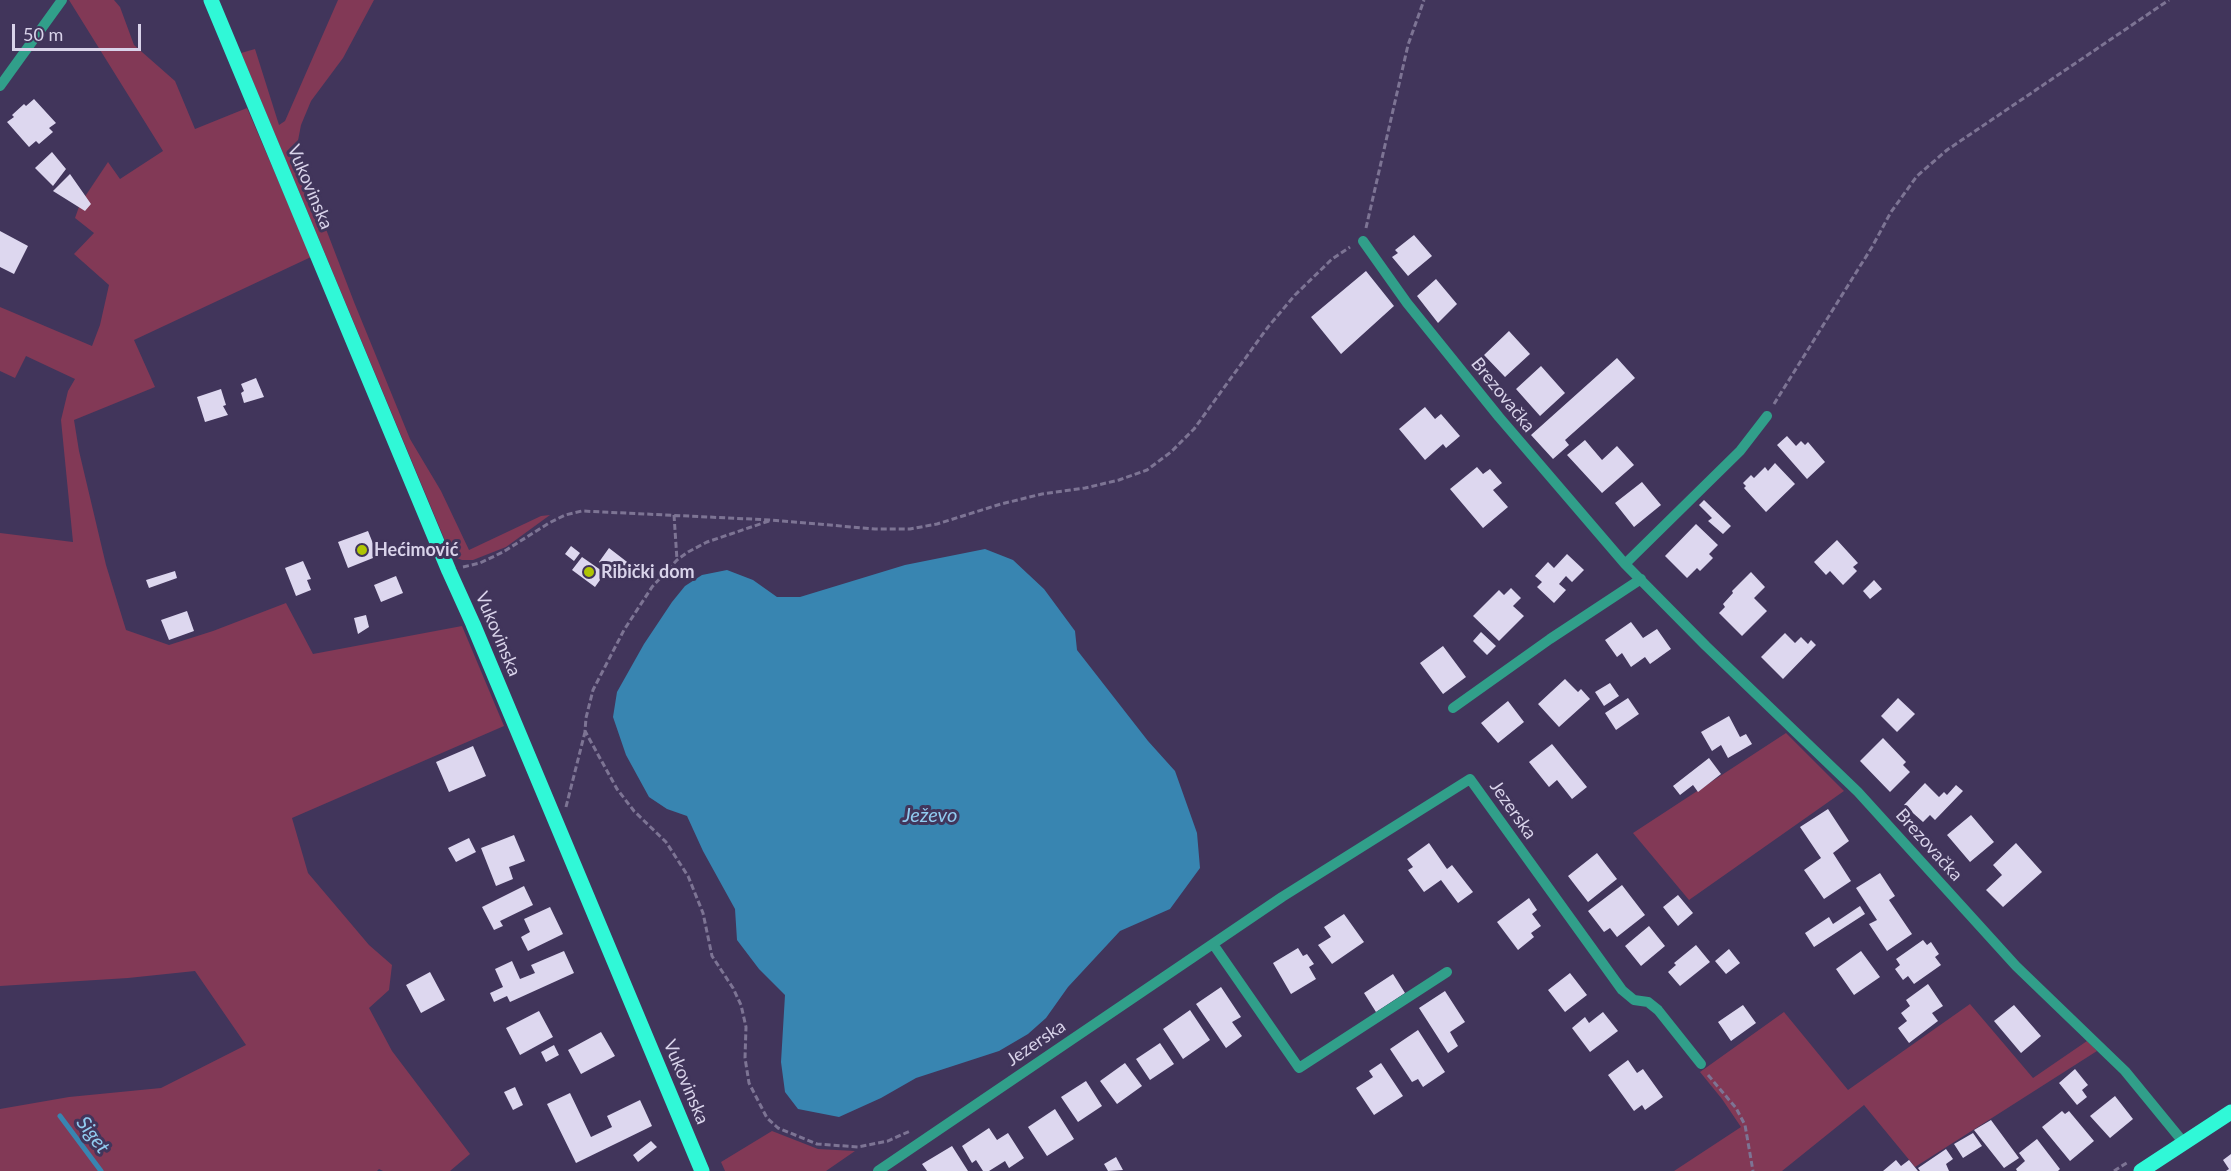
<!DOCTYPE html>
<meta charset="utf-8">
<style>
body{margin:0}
#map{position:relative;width:2231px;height:1171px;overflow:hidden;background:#41355b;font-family:Lato,sans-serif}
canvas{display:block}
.scale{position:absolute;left:12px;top:24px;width:129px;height:27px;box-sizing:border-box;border:3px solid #d9d3ea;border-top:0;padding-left:8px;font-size:18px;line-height:21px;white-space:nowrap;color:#d9d3ea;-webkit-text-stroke:4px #41355b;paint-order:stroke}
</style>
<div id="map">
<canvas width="2231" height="1171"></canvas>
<div class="scale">50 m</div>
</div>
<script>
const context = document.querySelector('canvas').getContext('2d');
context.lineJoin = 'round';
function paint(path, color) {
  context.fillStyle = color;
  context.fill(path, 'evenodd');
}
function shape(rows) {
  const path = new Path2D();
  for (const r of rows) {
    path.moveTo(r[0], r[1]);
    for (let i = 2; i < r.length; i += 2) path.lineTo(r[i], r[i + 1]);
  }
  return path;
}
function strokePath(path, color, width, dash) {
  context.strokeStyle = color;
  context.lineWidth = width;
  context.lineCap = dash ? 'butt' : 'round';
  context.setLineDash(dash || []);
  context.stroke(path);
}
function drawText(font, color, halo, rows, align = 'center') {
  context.font = font + ' Lato,sans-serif';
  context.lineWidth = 6;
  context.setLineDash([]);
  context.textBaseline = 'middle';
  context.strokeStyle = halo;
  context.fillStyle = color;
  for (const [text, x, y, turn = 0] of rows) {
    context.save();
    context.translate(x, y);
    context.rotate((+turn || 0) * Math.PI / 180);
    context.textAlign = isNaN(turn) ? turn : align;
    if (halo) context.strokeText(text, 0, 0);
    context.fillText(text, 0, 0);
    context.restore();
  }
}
const green = shape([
 [69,0,114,0,120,7,134,45,175,81,195,129,247,108,311,257,134,340,155,387,74,420,79,451,106,565,126,630,169,645,213,631,286,603,313,654,462,626,504,726,292,818,308,873,369,945,392,965,389,990,369,1008,392,1051,470,1154,450,1171,383,1171,379,1169,377,1171,0,1171,0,1109,69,1097,161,1088,246,1045,195,971,128,978,0,986,0,533,73,542,61,420,68,391,75,379,26,356,15,378,0,371,0,307,92,346,100,325,109,285,74,254,94,233,75,218,80,204,108,162,120,179,163,151],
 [338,0,374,0,343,58,311,101,301,125,296,151,354,302,410,439,441,491,469,550,541,516,550,515,506,547,473,560,462,560,454,557,449,550,241,53,255,49,279,125,285,121],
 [1786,733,1844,791,1689,900,1633,833],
 [1970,1004,2033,1078,2087,1041,2097,1051,1915,1167,1864,1105,1782,1171,1674,1171,1741,1127,1722,1099,1700,1072,1784,1012,1848,1090],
 [772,1131,818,1149,855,1151,826,1171,725,1171,721,1162]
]);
const water = shape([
 [985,549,1013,560,1044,589,1075,631,1077,650,1148,741,1175,771,1197,833,1200,868,1170,909,1120,931,1068,987,1046,1018,1028,1034,999,1051,916,1078,881,1098,839,1117,798,1109,785,1092,781,1062,785,995,759,969,737,940,735,909,703,851,687,816,667,809,649,797,626,755,613,717,617,692,644,644,672,602,685,586,702,575,727,570,753,580,777,597,800,597,905,565]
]);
const stream = shape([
 [60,1116,101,1171]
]);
const building = shape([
 [34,99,56,123,49,128,53,132,39,144,36,141,29,147,7,122,14,117,12,115,24,104,26,106],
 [52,152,66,169,53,186,35,168],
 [70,174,91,204,85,211,53,191],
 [0,231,28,246,14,274,0,267],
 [1414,235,1432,256,1408,276,1392,257,1398,253,1395,250],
 [1366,271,1394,306,1341,354,1311,317],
 [1436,279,1457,304,1438,323,1417,296],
 [1509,331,1530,354,1505,377,1484,355],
 [1617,358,1635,378,1565,440,1569,445,1553,459,1531,435],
 [1541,366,1565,393,1540,416,1516,389],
 [256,378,264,397,244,403,241,393,244,391,241,384],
 [221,389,226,405,223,406,228,415,205,422,197,397],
 [1425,407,1435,419,1441,414,1460,436,1446,448,1443,444,1425,460,1399,429],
 [1787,436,1796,446,1801,441,1805,445,1808,442,1825,462,1807,479,1777,445],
 [1585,440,1602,460,1617,446,1634,465,1602,493,1567,455],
 [1775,463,1795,484,1766,512,1744,488,1746,486,1743,483,1751,475,1754,478,1765,467,1768,471],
 [1477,467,1483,474,1490,469,1502,483,1493,490,1508,507,1483,528,1450,489],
 [1642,482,1661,505,1634,527,1615,503],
 [1704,500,1731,526,1723,534,1708,521,1712,518,1699,505],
 [1696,524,1718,545,1709,554,1713,558,1700,571,1697,568,1687,578,1665,556],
 [368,531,378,556,348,568,338,542],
 [1837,540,1858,563,1853,567,1857,571,1843,585,1830,571,1826,575,1814,562],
 [571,546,580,553,574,561,565,554],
 [609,548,631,565,621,578,599,562],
 [1567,554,1584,570,1572,582,1566,576,1559,584,1566,590,1554,603,1537,587,1542,582,1535,576,1548,562,1554,568],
 [582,557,605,573,595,587,572,570],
 [303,561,311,579,307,580,311,590,296,596,285,568],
 [175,571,177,578,149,588,146,580],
 [1751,572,1765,587,1754,598,1767,611,1742,636,1719,613,1725,607,1723,604,1733,593,1732,591],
 [396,576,403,593,381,602,374,585],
 [1874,580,1882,589,1870,599,1863,591],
 [1511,588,1521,598,1513,606,1524,616,1499,641,1473,616,1499,590,1504,595],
 [187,611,194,631,169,640,161,620],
 [366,615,369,627,358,634,354,618],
 [1631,622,1643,638,1657,629,1671,649,1650,664,1645,657,1631,667,1622,653,1617,657,1605,640],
 [1481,632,1496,646,1487,655,1473,641],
 [1785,633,1795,643,1801,637,1808,644,1811,640,1816,645,1783,679,1761,657],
 [1443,646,1466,677,1443,694,1420,663],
 [1565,679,1578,692,1581,689,1590,699,1559,727,1538,704],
 [1610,683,1619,696,1604,706,1595,692],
 [1628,698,1639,714,1616,730,1605,713],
 [1898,698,1915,714,1897,732,1881,716],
 [1508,701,1524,722,1498,743,1481,723],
 [1729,716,1740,737,1746,734,1752,744,1728,758,1721,745,1712,751,1701,732],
 [1883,738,1906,762,1903,765,1910,772,1890,792,1860,761],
 [1552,744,1587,787,1572,799,1557,780,1549,787,1529,762],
 [473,746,486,776,449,792,436,762],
 [1709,758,1721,774,1698,792,1693,785,1680,795,1673,786],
 [1925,783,1939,797,1944,792,1947,795,1956,785,1963,791,1935,820,1930,815,1923,822,1904,805],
 [1828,809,1849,841,1833,853,1851,881,1824,899,1804,870,1821,858,1800,827],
 [1971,815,1994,842,1970,862,1947,835],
 [514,835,525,861,509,867,513,879,496,886,481,848],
 [469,838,476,852,456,862,448,848],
 [1429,843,1447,869,1452,865,1473,892,1458,903,1441,880,1424,892,1408,870,1413,867,1407,859],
 [2016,843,2042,872,2003,907,1986,890,2002,875,1993,865],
 [1597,853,1617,879,1588,902,1568,876],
 [1880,873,1895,896,1889,900,1912,934,1887,951,1869,924,1877,920,1856,888],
 [1622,885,1645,915,1617,937,1610,928,1604,932,1588,911],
 [524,886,533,905,500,921,503,926,494,930,482,907],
 [1678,895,1693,913,1678,926,1663,907],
 [1529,898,1537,910,1532,914,1541,926,1531,933,1534,937,1518,950,1497,922],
 [1860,906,1865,914,1814,947,1805,933,1829,917,1833,924],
 [550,907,563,934,528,951,521,937,530,932,524,919],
 [1344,914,1364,942,1332,964,1318,945,1331,937,1324,927],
 [1649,926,1665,946,1641,966,1625,946],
 [1923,940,1927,945,1931,942,1939,954,1935,957,1941,965,1914,984,1908,976,1903,980,1895,969,1900,965,1896,959],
 [1696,945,1710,962,1680,986,1668,972,1676,965,1674,963],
 [1298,948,1303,956,1307,954,1314,964,1309,967,1316,979,1291,994,1273,963],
 [1729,949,1740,963,1726,974,1715,961],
 [564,951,574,973,510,1002,507,996,494,1002,490,993,503,987,495,969,512,961,520,979,535,973,531,965],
 [1861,951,1880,977,1854,995,1836,969],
 [430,972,445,1000,421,1013,406,985],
 [1570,973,1587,995,1565,1012,1548,990],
 [1393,974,1405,993,1376,1012,1364,993],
 [1928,984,1943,1006,1932,1013,1938,1021,1909,1043,1898,1028,1907,1021,1901,1013,1910,1006,1906,1000],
 [1221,987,1241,1017,1232,1022,1242,1036,1226,1048,1196,1004],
 [1445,991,1465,1022,1450,1032,1458,1046,1448,1053,1419,1008],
 [1743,1005,1756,1023,1731,1041,1718,1022],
 [2014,1005,2041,1036,2021,1053,1994,1021],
 [1190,1010,1210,1040,1183,1059,1163,1029],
 [539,1011,553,1037,520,1055,506,1028],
 [1603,1012,1618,1031,1590,1052,1572,1028,1585,1017,1589,1023],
 [1418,1030,1445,1072,1423,1087,1418,1079,1412,1082,1390,1049],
 [601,1032,615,1056,581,1074,568,1050],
 [1160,1043,1174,1064,1150,1080,1136,1059],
 [554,1045,559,1055,546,1062,541,1052],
 [1628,1060,1637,1073,1643,1069,1663,1097,1645,1110,1642,1105,1634,1111,1608,1075],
 [1125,1063,1142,1086,1117,1104,1100,1081],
 [1381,1063,1403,1096,1374,1115,1356,1088,1373,1077,1369,1071],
 [2075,1069,2088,1085,2082,1090,2087,1097,2077,1105,2059,1083],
 [1086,1081,1102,1106,1078,1122,1061,1097],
 [515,1087,523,1105,513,1110,504,1092],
 [570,1093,591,1137,612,1127,607,1116,640,1100,652,1126,576,1163,547,1104],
 [2115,1096,2133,1119,2110,1138,2090,1116],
 [1055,1109,1074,1139,1047,1156,1028,1127],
 [2062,1111,2065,1114,2069,1111,2094,1141,2070,1161,2042,1127],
 [1991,1120,2019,1158,2004,1168,1974,1130],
 [989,1128,997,1140,1008,1133,1024,1158,1009,1168,1005,1161,989,1171,983,1171,976,1160,972,1163,962,1146],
 [1973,1133,1982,1146,1963,1158,1954,1144],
 [2037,1139,2060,1169,2058,1171,2017,1171,2016,1169,2025,1161,2019,1153],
 [651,1141,657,1147,638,1162,633,1155],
 [952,1146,968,1171,927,1171,922,1164],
 [1946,1149,1953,1159,1946,1164,1949,1171,1920,1171,1918,1168],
 [2231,1154,2231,1171,2226,1171,2229,1169,2223,1160],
 [1116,1157,1123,1170,1108,1171,1104,1164],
 [1896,1160,1901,1166,1909,1160,1918,1171,1883,1171]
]);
const path = shape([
 [1366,228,1408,45,1424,0],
 [1774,404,1872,247,1891,212,1917,176,1947,150,2169,0],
 [674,515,677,560],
 [769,521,707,542,688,552,677,560,652,587,624,630,593,690,586,718,585,731,617,789,634,811,666,842,688,876,703,913,712,956,733,988,741,1005,746,1027,745,1058,749,1083,767,1118,778,1128,817,1144,858,1147,888,1141,910,1131],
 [463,567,480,563,503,552,549,523,565,515,582,511,771,520,875,529,910,529,937,524,1001,504,1042,494,1085,488,1119,480,1147,470,1171,452,1194,429,1268,327,1295,295,1332,259,1350,247],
 [566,807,585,732],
 [1708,1075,1736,1108,1745,1125,1753,1171],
 [2114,1171,2128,1162]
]);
const minor = shape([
 [0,86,62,0],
 [1363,241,1407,303,1499,417,1625,564,1706,646,1858,792,2016,966,2125,1071,2184,1143],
 [1625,564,1740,451,1767,416],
 [1453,708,1550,639,1641,579],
 [1213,944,1299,1068,1447,972],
 [878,1171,1282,897,1470,779,1622,990,1634,1000,1648,1002,1658,1010,1701,1064]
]);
const major = shape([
 [211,0,449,571,473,624,702,1171],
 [2141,1171,2231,1112]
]);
const markers = [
 [362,550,6,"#afc504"],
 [589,572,6,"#afc504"]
];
const streetNames = [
 ["Vukovinska",310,187,67],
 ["Brezovačka",1503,395,51],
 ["Vukovinska",498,634,67],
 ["Jezerska",1513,810,55],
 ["Brezovačka",1929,845,48],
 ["Jezerska",1036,1043,-34],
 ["Vukovinska",686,1082,67]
];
const poiNames = [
 ["Hećimović",374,550],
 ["Ribički dom",601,572]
];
const waterNames = [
 ["Ježevo",930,816],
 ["Siget",93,1135,53]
];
paint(green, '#823956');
paint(water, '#3885b1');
strokePath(stream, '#3885b1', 5);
paint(building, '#ddd7ef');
strokePath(path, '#7d7494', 3, [6, 3]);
strokePath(minor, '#319f8a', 10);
strokePath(major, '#30f8d7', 15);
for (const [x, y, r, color] of markers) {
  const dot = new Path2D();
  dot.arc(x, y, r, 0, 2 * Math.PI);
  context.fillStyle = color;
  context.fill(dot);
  strokePath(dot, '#41355b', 2);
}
drawText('18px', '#d9d3ea', '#41355b', streetNames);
drawText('bold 18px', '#d9d3ea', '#41355b', poiNames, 'left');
drawText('italic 20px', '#91cbf0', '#41355b', waterNames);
</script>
